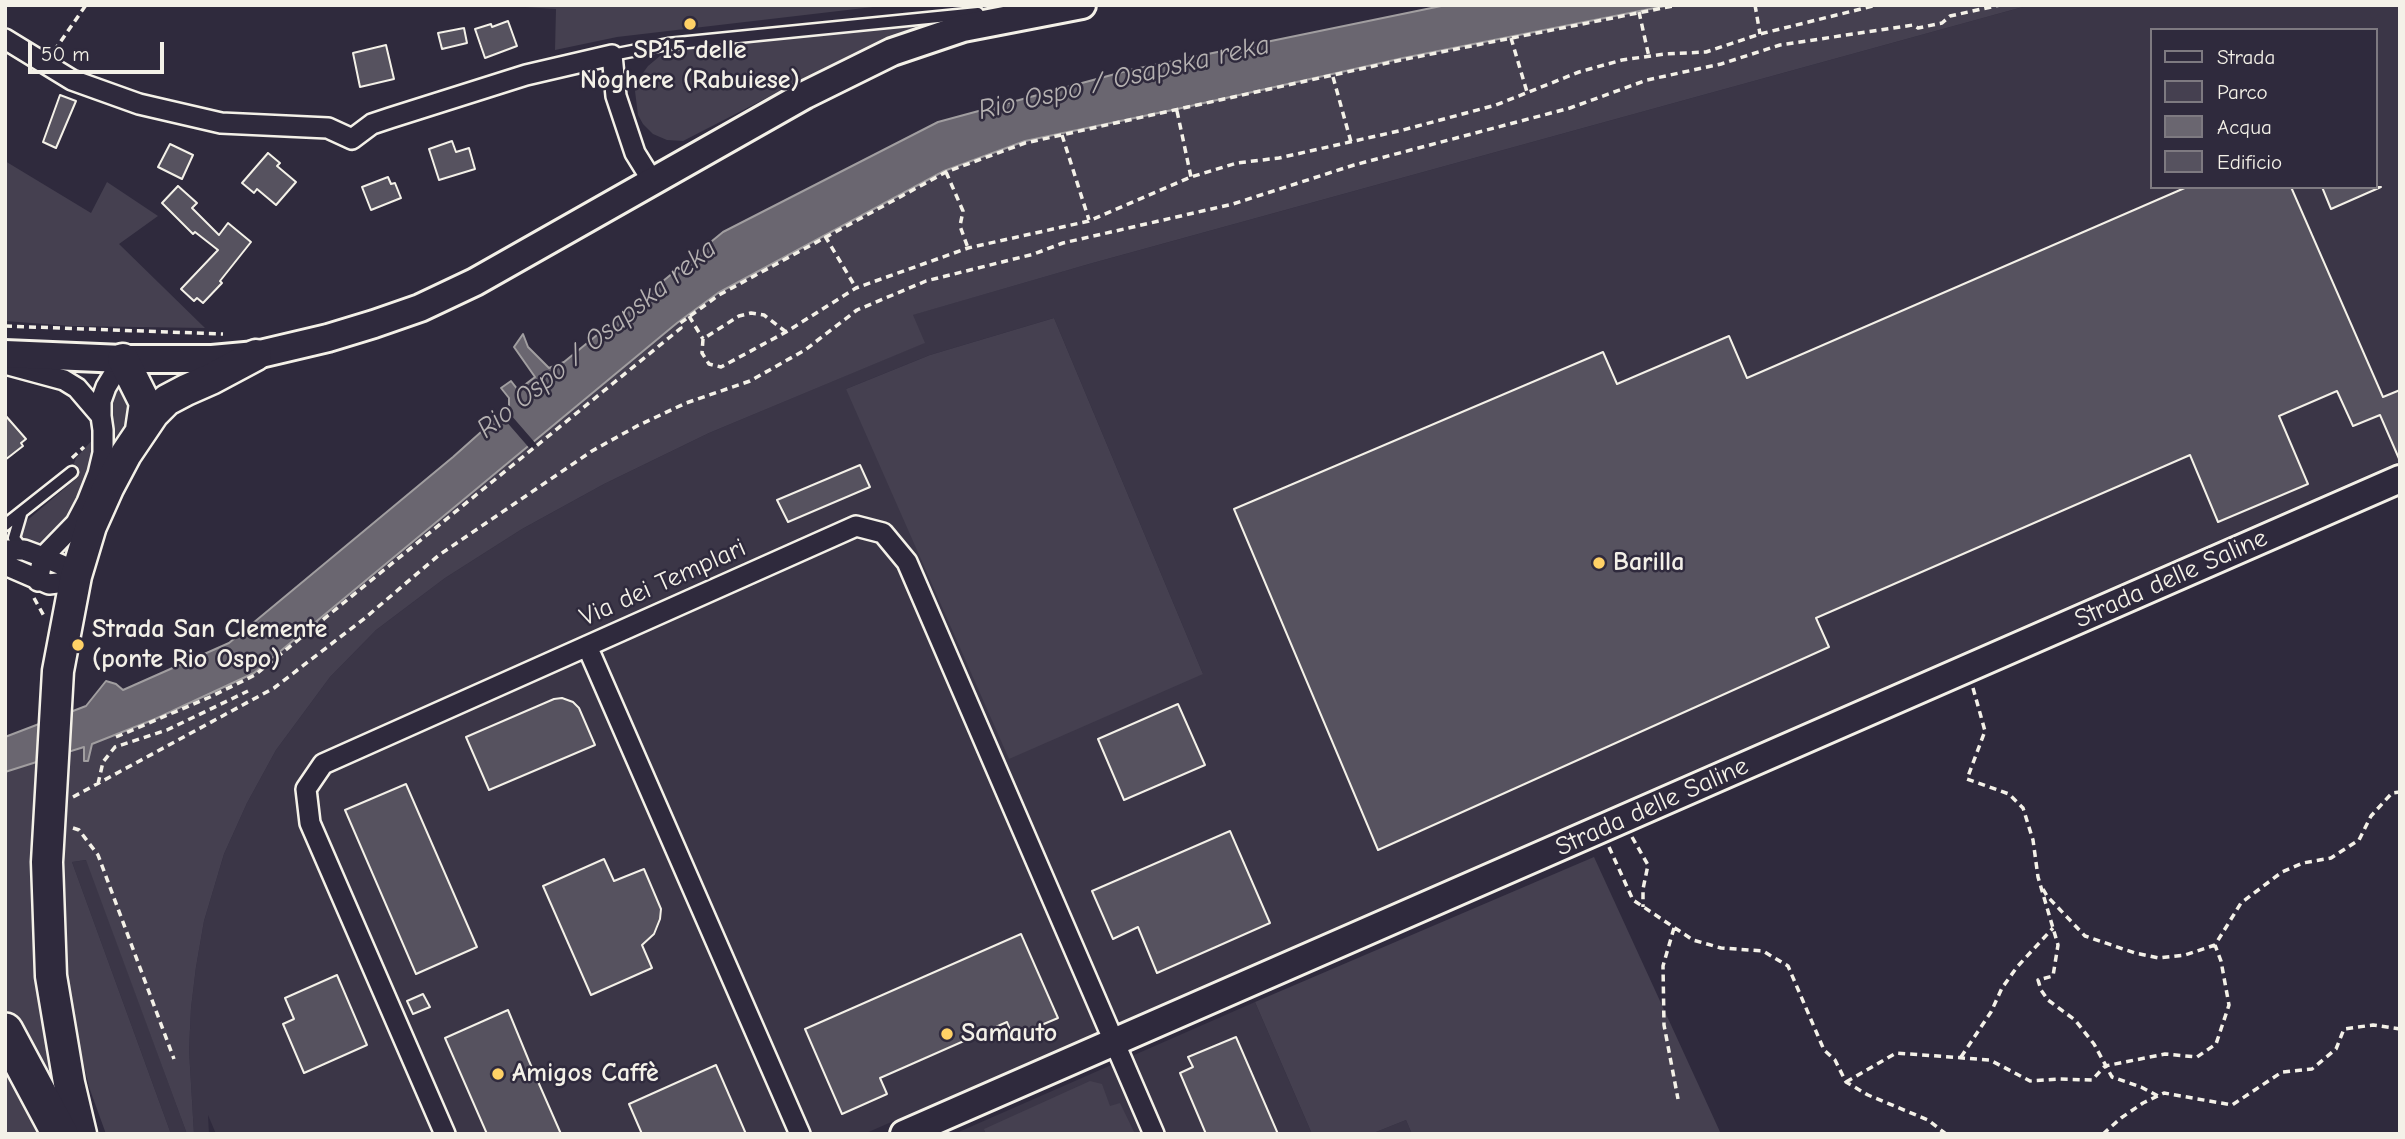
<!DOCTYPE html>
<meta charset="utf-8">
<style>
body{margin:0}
#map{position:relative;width:2405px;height:1139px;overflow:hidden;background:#2f2a3d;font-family:"Comic Neue",sans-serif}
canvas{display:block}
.frame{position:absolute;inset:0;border:7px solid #f4f1e8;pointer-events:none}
.legend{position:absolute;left:2150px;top:28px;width:228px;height:161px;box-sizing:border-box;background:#2f2a3d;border:2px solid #7e7a81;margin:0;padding:9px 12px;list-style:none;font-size:21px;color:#f4f1e8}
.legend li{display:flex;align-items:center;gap:14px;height:35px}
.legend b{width:35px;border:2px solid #7e7a81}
.scale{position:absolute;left:28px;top:42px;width:136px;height:32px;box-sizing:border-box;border:4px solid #f4f1e8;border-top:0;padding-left:9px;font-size:21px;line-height:24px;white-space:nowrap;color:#f4f1e8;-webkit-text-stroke:5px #2f2a3d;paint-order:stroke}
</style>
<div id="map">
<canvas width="2405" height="1139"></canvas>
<div class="frame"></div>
<ul class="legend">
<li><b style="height:9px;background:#2f2a3d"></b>Strada</li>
<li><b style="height:19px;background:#454050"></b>Parco</li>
<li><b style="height:19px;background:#6a6670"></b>Acqua</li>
<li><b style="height:19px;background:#56525f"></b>Edificio</li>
</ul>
<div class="scale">50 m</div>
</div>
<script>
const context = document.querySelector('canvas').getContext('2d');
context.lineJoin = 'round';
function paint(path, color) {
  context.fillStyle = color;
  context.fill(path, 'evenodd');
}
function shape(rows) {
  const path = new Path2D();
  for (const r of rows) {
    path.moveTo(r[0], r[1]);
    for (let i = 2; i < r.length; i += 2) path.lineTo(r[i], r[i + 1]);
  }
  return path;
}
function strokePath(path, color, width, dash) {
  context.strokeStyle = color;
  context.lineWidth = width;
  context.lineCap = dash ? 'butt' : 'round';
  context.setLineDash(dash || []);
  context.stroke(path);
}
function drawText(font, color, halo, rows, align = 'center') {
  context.font = font + ' "Comic Neue",sans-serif';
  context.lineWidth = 5;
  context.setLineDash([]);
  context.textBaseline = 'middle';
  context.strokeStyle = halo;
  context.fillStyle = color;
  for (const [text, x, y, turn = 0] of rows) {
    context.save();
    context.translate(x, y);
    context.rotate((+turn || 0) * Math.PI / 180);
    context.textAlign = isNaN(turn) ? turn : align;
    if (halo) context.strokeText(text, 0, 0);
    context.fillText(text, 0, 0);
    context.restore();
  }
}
const built = shape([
 [2030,5,2400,5,2400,461,864,1134,216,1134,208,1115,209,1134,194,1134,189,1050,191,1008,196,967,204,921,224,854,247,803,276,750,330,677,376,630,445,578,522,529,604,484,709,433,924,343,912,315,1089,264],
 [2151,30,2375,30,2375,187,2151,187],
 [1054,318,1203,674,846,389,930,355],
 [87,860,187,1134,171,1134,72,862],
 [1255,1002,1312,1134,954,1134],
 [1406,1120,1412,1134,1371,1134]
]);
const green = shape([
 [495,5,890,5,617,37,555,50,556,9],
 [1672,5,2030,5,1089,264,913,315,925,343,709,433,604,484,522,529,445,578,376,630,330,677,276,750,247,803,224,854,204,921,196,967,191,1008,189,1050,194,1134,187,1134,86,860,72,862,171,1134,106,1134,89,1087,74,1023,65,954,65,810,58,803,62,1111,5,1007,5,772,70,753,155,719,254,673,677,323,718,293,944,171,1025,141,1177,109,1403,58],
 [917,23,919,27,852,54,683,141,667,140,653,134,643,124,638,115,635,91,640,77,648,66,660,56,669,53,684,49],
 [5,161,91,213,107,182,158,216,119,244,205,328,72,326,5,321],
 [1054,318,1203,674,1009,759,846,389,930,355],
 [119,382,137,414,111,454,113,442,108,414,110,395],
 [95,437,92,464,72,513,47,541,39,545,25,542,22,539,21,529,24,523,78,477,72,468,76,458],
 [1594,857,1721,1134,1412,1134,1406,1120,1371,1134,1312,1134,1255,1002],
 [5,1066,44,1134,5,1134],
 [1090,1081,1102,1084,1110,1106,1120,1103,1135,1134,986,1134,984,1129]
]);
const water = shape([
 [1446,5,1670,5,1403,58,1177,109,1025,141,944,171,718,293,677,323,254,673,155,719,92,744,88,761,84,761,84,747,5,772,5,737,86,706,106,681,116,684,123,690,229,643,453,457,509,407,509,398,501,388,511,381,518,390,535,377,514,347,523,334,528,347,549,368,564,362,723,232,938,122,1130,70,1446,5]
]);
const pier = shape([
 [504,407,537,445,531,450,498,412]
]);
const building = shape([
 [508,21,517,46,485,58,475,29,491,24,492,27,508,21],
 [464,28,467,43,442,49,438,33,464,28],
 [386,45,394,79,360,87,353,53,386,45],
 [60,95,76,101,56,148,43,142,60,95],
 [452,141,456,152,469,148,475,169,439,180,429,149,452,141],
 [170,144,193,155,182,179,158,167,170,144],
 [268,153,280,163,277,166,296,182,276,205,257,189,254,193,242,183,268,153],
 [388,177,391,184,395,183,401,198,371,210,362,187,388,177],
 [178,186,197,203,192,208,219,235,228,223,251,242,220,281,222,283,203,303,197,298,194,301,181,289,218,250,195,232,193,234,162,203,178,186],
 [2187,187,2291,187,2383,397,2400,390,2400,461,2380,415,2353,426,2337,391,2279,416,2308,484,2218,522,2190,455,1816,618,1829,647,1378,850,1234,509,1603,352,1617,384,1729,336,1747,378,2187,187],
 [2322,187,2381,187,2331,209,2322,187],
 [5,415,26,439,21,443,23,446,5,460,5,415],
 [860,465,870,487,788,522,777,500,860,465],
 [562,698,573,702,579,708,595,745,489,790,466,737,554,699,562,698],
 [1178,704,1205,765,1124,800,1098,739,1178,704],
 [406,784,477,947,416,974,345,810,406,784],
 [1230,831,1270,923,1157,973,1138,927,1113,939,1092,891,1230,831],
 [604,859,614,881,644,869,661,909,660,919,654,934,642,945,652,968,591,995,543,886,604,859],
 [1021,934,1058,1018,1013,1037,1007,1022,880,1078,887,1094,842,1114,805,1029,1021,934],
 [337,975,367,1045,304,1073,283,1024,294,1019,285,998,337,975],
 [423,994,430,1007,413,1014,407,1001,423,994],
 [508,1010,529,1061,561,1134,487,1134,445,1038,508,1010],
 [1236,1037,1278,1134,1206,1134,1180,1073,1193,1067,1188,1057,1236,1037],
 [716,1065,746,1134,642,1134,629,1104,716,1065]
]);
const path = shape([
 [1755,5,1760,34],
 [1639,12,1649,57],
 [1511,38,1527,92],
 [54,51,86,5],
 [1333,77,1351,142],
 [1177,111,1191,177],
 [1062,135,1089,220],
 [946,172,963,211,960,226,968,248],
 [825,236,856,288],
 [689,316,703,339],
 [5,326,223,334],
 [786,332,764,315,751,313,739,316,703,339,702,353,709,364,721,367,786,332,856,288,968,248,1089,221,1191,177,1237,163,1279,158,1403,130,1496,105,1579,72,1622,60,1665,54,1706,52,1760,34,1877,5],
 [72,458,84,447],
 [34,598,44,616],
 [1973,688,1985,731,1967,779,2009,794,2023,808,2033,840,2038,877,2058,945,2053,976,2038,980,2041,990,2048,1000,2075,1020,2094,1044,2112,1077,2141,1087,2158,1096],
 [116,737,210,697,255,675,681,328,679,324,719,295,946,172,1025,143,1401,60,1678,5],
 [98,784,103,762,115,747,167,730,248,691],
 [73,797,274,688,365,618,439,555,592,451,637,426,686,403,750,381,805,350,857,310,926,281,1034,254,1063,243,1233,204,1354,165,1570,108,1647,80,1721,64,1780,45,1913,25,1918,28,1942,23,1950,16,2000,5],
 [73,828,79,830,98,855,174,1059],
 [1632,837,1648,865,1643,889,1643,907],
 [1609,847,1633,900,1693,940,1721,948,1763,951,1788,966,1824,1050,1835,1060,1846,1082,1868,1095,1928,1120,1946,1134],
 [2043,889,2047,896,2085,936,2135,953,2159,958,2185,955,2215,945,2241,903,2282,872,2303,863,2331,858,2359,840,2371,816,2392,793,2400,792],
 [1674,928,1663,966,1664,1025,1678,1099],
 [1961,1057,1991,1012,2002,988,2017,967,2053,928],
 [1846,1082,1896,1053,1990,1060,2030,1081,2058,1079,2092,1080,2105,1066,2165,1054,2197,1057,2216,1044,2229,1005,2221,961,2215,945],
 [2103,1134,2121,1118,2143,1103,2164,1093,2232,1105,2282,1072,2312,1069,2336,1049,2344,1029,2373,1025,2400,1029]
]);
const lane = shape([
 [612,55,668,44,978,13],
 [21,514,14,538,23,550],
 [5,525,72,472]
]);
const street = shape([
 [5,39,72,80,139,104,221,123,328,128,352,139,372,124,390,118,526,75,612,55,616,96,635,153,653,182],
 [5,364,64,380,77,388,101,416,103,430,103,453,98,474,87,502,76,523,43,557,38,581],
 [101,416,101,401,106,387,123,359],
 [5,550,24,550,43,557,64,566,76,576,66,582,49,584,5,565],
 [587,646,800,1134],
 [445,1134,310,823,306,789,323,764,856,526,883,533,907,562,1154,1134]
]);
const secondary = shape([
 [5,354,123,359,212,359,256,355,328,338,374,324,420,308,475,282,805,95,892,52,963,28,1082,5],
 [904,1134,2400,479]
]);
const primary = shape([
 [123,359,145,403,141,430],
 [81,1134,69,1083,51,976,47,862,58,671,76,576,91,526,108,488,126,454,153,414,167,400,186,390,211,379,256,355]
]);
const highway = shape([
 [5,1031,60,1134]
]);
const markers = [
 [690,24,7,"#ffd166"],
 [1599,563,7,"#ffd166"],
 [78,645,7,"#ffd166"],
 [947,1034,7,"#ffd166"],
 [498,1074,7,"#ffd166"]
];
const poiNames = [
 ["SP15 delle",690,51,"center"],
 ["Noghere (Rabuiese)",690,81,"center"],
 ["Barilla",1613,563],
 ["Strada San Clemente",92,630],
 ["(ponte Rio Ospo)",92,660],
 ["Samauto",961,1034],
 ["Amigos Caffè",512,1074]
];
const streetNames = [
 ["Strada delle Saline",2171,579,-24],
 ["Via dei Templari",663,583,-24],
 ["Strada delle Saline",1652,807,-24]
];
const waterNames = [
 ["Rio Ospo / Osapska reka",1124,78,-13],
 ["Rio Ospo / Osapska reka",597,339,-39]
];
paint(built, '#3b3647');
paint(green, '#454050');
paint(water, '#6a6670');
strokePath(water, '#a19ea0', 2);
paint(pier, '#2f2a3d');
paint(building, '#56525f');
strokePath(building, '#f4f1e8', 2);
strokePath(lane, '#f4f1e8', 15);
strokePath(street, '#f4f1e8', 24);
strokePath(secondary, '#f4f1e8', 32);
strokePath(primary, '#f4f1e8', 35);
strokePath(highway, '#f4f1e8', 40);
strokePath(path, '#f4f1e8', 3.5, [7, 5]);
strokePath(lane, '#2f2a3d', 10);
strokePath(street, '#2f2a3d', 19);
strokePath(secondary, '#2f2a3d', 26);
strokePath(primary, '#2f2a3d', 30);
strokePath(highway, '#2f2a3d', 35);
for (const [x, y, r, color] of markers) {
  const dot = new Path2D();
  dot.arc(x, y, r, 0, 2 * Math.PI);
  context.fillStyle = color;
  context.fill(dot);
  strokePath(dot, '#2f2a3d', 2.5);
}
drawText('bold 26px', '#f4f1e8', '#2f2a3d', poiNames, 'left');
drawText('26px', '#f4f1e8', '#2f2a3d', streetNames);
drawText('italic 28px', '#b6b2b2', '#2f2a3d', waterNames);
</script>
